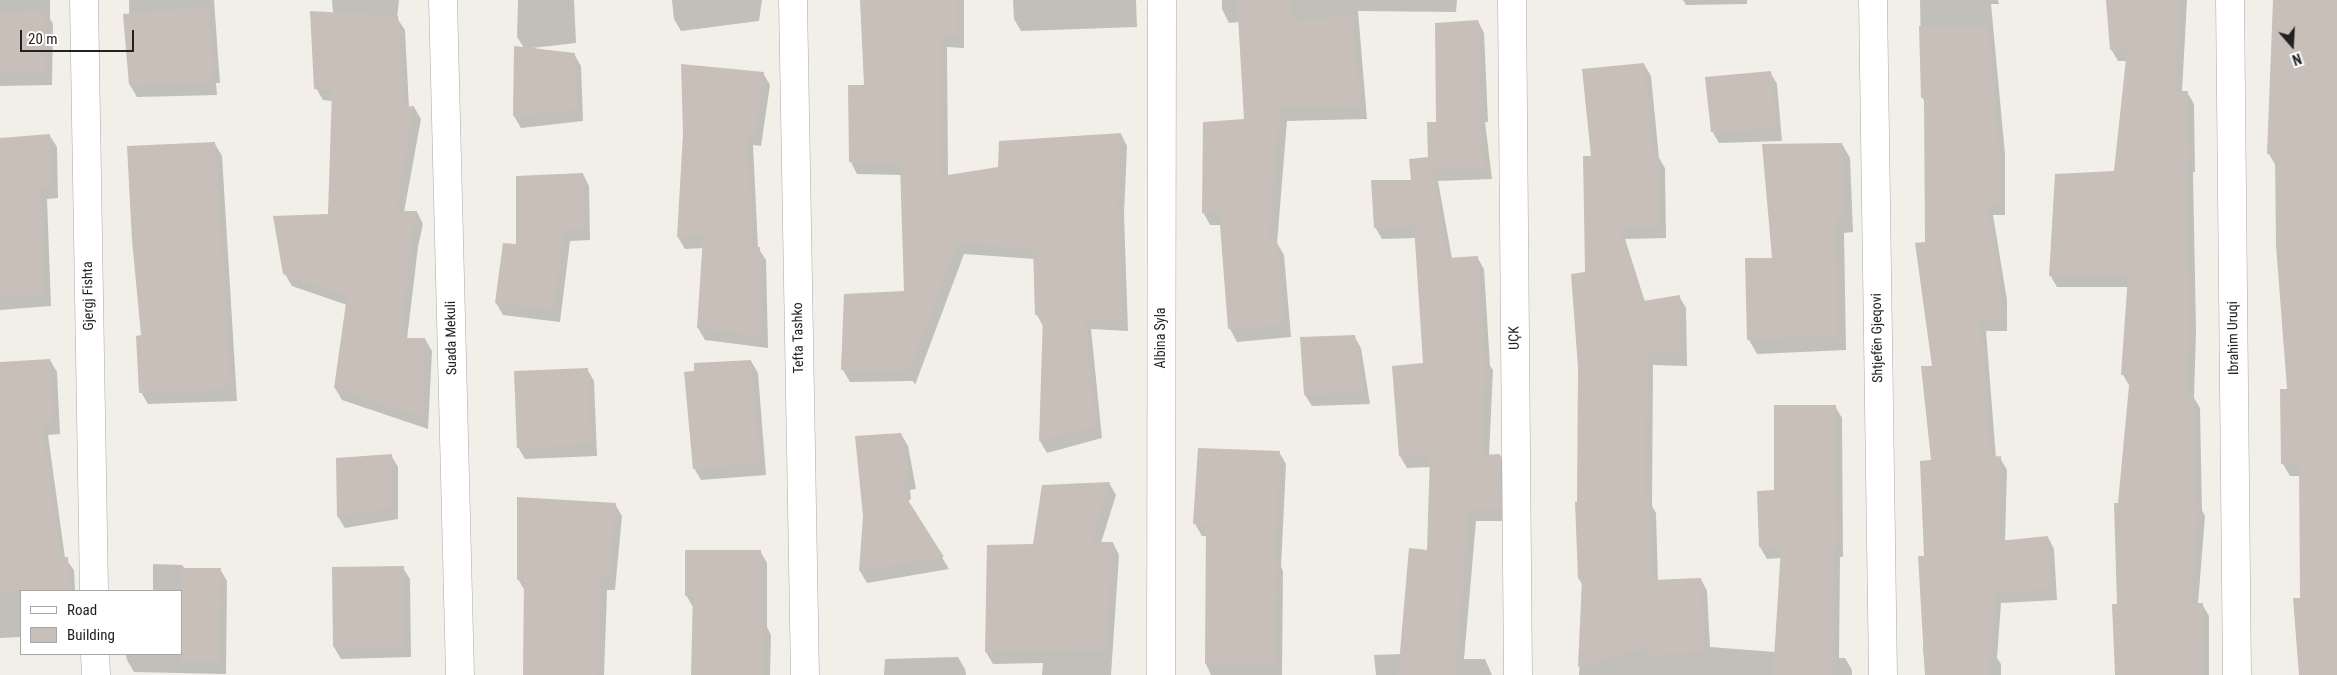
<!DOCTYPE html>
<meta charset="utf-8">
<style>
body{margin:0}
#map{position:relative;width:2337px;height:675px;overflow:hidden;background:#f2efe9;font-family:"Roboto Condensed",sans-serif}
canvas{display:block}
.legend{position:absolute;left:20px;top:590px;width:162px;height:65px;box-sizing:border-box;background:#fff;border:1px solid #a7a7a7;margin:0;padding:6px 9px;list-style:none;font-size:15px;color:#222}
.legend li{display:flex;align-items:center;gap:10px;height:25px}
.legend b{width:25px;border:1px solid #a7a7a7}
.north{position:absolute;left:2267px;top:20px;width:50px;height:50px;-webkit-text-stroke:4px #fff;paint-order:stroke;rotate:161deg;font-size:14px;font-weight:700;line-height:20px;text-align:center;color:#222}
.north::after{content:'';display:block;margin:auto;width:18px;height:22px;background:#222;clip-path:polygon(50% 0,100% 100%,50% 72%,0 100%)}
.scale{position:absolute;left:20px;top:30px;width:114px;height:22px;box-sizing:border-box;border:2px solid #222;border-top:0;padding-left:6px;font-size:15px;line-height:18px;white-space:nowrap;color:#222;-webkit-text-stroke:4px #fff;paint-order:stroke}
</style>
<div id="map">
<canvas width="2337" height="675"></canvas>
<ul class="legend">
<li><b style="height:6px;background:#fff"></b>Road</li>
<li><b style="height:14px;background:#c7bfb8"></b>Building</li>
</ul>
<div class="north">N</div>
<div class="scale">20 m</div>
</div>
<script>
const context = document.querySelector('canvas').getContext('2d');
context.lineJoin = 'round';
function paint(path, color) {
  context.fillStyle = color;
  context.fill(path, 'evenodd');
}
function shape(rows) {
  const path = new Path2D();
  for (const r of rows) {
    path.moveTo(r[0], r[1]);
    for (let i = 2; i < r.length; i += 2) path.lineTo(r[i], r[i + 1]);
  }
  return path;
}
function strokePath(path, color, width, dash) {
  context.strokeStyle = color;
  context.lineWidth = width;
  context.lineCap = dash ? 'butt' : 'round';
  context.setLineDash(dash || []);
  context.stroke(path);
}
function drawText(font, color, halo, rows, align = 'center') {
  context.font = font + ' "Roboto Condensed",sans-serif';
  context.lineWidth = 4;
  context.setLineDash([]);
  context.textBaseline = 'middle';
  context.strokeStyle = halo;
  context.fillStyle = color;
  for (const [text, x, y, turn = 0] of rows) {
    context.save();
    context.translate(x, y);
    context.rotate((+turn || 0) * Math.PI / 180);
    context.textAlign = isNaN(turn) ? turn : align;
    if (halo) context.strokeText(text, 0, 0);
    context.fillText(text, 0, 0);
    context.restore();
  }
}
const shadow = shape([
 [0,0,50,0,50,19,53,24,52,85,0,86],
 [129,0,214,0,220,83,216,83,217,95,137,97,130,85],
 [332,0,399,0,397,18,405,30,409,108,414,107,421,119,404,212,417,212,423,224,418,247,407,339,425,339,432,351,428,429,342,400,335,388,347,305,292,286,285,274,329,215,333,101,323,100,316,88,333,13],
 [518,0,574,0,576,43,532,48,574,54,581,66,583,121,521,128,514,116,524,48,517,37],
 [672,0,762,0,759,21,681,31,674,19],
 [862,0,964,0,964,48,947,47,948,176,1000,168,1121,134,1127,146,1124,214,1128,331,1091,329,1102,438,1047,453,1040,441,1044,328,1037,315,1035,259,964,254,915,385,913,381,850,382,843,370,906,292,901,175,857,174,851,162,849,86,865,87],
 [1013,0,1136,0,1137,27,1021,31,1014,19],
 [1222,0,1457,0,1456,12,1358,11,1367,119,1287,121,1277,243,1284,255,1291,337,1237,342,1230,329,1221,225,1210,225,1203,212,1245,120,1239,22,1229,23,1222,9],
 [1683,0,1747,0,1747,4,1686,5],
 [1920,0,1998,0,1999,4,1991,4,2005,154,2005,215,1993,215,2007,300,2007,331,1986,331,1996,458,2000,458,2007,470,2005,541,2048,537,2054,549,2057,600,2001,603,1997,658,2001,664,2001,675,1926,675,1923,649,1925,557,1933,461,1934,367,1926,243,1925,103,1922,97],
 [2107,0,2187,0,2182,92,2187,92,2194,104,2195,172,2193,172,2196,331,2194,398,2200,408,2202,510,2205,516,2198,604,2202,604,2209,616,2209,675,2116,675,2119,504,2130,387,2123,375,2129,287,2057,287,2050,275,2115,173,2127,61,2118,61,2111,49],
 [2274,0,2337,0,2337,675,2300,675,2300,476,2290,476,2283,464,2288,390,2276,166,2269,154],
 [1478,21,1484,33,1488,122,1485,122,1492,179,1438,181,1452,259,1477,257,1484,269,1490,366,1493,370,1489,456,1500,455,1507,467,1507,521,1476,521,1464,659,1485,659,1492,675,1376,675,1374,655,1401,654,1428,551,1431,467,1407,468,1400,456,1424,364,1416,238,1382,239,1375,227,1429,158,1437,124],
 [1644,64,1651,76,1659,158,1665,168,1666,238,1625,239,1645,302,1679,296,1686,308,1687,366,1653,365,1652,506,1656,513,1658,581,1701,579,1707,591,1710,647,1775,652,1781,558,1767,559,1760,547,1775,492,1835,406,1842,418,1843,557,1840,557,1839,658,1845,658,1852,670,1852,675,1579,675,1583,586,1579,579,1578,503,1593,157],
 [1770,72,1777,84,1782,141,1719,143,1712,131],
 [763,73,770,85,761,146,753,145,758,248,766,260,768,348,705,340,698,328,704,248,685,249,678,237],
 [50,136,57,147,58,198,47,199,51,306,0,310,0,140],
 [215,144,222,156,237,401,148,404,141,392,142,336],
 [1842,144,1850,158,1853,232,1844,233,1846,350,1757,354,1749,340,1774,259],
 [583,174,589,186,590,240,570,241,560,322,503,315,496,303,517,246],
 [1354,336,1361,348,1370,404,1312,406,1305,395],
 [50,360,57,372,60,434,48,435,65,558,74,570,75,591,21,591,21,637,0,638,0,363],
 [751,361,758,373,766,475,701,480,694,468],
 [587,369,594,381,597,456,525,459,518,447],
 [901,434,908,446,916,489,910,490,911,499,908,501,949,569,867,583,860,571],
 [1279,452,1286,464,1281,567,1283,571,1282,675,1211,675,1206,664,1207,536,1202,536,1195,524],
 [391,455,398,467,398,519,345,528,338,517],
 [1109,483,1116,495,1101,543,1113,543,1119,555,1111,675,1042,675,1043,663,993,664,986,652,1035,545],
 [615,504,622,516,615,590,607,590,604,675,524,675,525,591,518,579],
 [760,551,767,563,767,627,771,635,770,675,692,675,693,607,686,595],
 [153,564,182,565,185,569,220,569,227,581,226,674,134,672,127,660,126,654,181,654,181,591,153,591],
 [403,568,410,579,411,657,341,659,334,647],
 [958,657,965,669,966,675,884,675,885,659]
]);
const building = shape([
 [860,0,958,0,958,36,941,35,942,176,998,167,999,141,1121,133,1118,201,1122,320,1085,318,1096,426,1039,441,1043,316,1035,315,1033,248,957,243,908,375,907,370,841,370,844,294,904,291,900,164,849,162,848,85,864,85],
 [1237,0,1291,0,1291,20,1353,17,1360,106,1280,108,1269,241,1277,241,1284,324,1228,329,1219,212,1202,213,1203,122,1244,119],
 [2106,0,2180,0,2175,91,2188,91,2189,161,2186,161,2190,318,2187,395,2194,395,2196,503,2199,503,2191,603,2203,603,2202,675,2115,675,2112,604,2117,604,2114,503,2118,503,2130,375,2121,375,2128,275,2049,276,2055,174,2114,171,2127,49,2110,50],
 [2273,0,2337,0,2337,675,2299,675,2293,598,2300,598,2299,464,2281,464,2280,389,2287,389,2276,245,2275,154,2267,154],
 [209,7,214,71,210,71,211,84,129,85,123,14],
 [46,10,46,73,0,74,0,13],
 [310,11,398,16,404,107,414,106,396,211,417,211,412,234,400,338,425,338,422,417,334,388,347,296,283,274,273,216,328,214,332,90,314,89],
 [1478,20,1481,110,1479,110,1486,168,1433,170,1448,258,1478,256,1485,357,1486,357,1482,455,1500,454,1501,509,1469,509,1455,675,1398,675,1409,548,1427,550,1430,455,1399,456,1392,366,1423,363,1414,226,1374,228,1371,180,1411,180,1409,159,1428,157,1427,122,1436,122,1435,23],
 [1919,26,1988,26,1998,141,1999,204,1987,203,2001,287,2001,319,1980,320,1991,457,2001,456,1998,541,2048,536,2051,589,1995,592,1989,675,1925,675,1918,556,1924,556,1920,461,1931,460,1921,366,1932,366,1915,243,1925,242,1924,97,1921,98],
 [514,46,575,53,577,109,513,116],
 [1644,63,1654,155,1658,155,1660,226,1619,227,1643,301,1680,295,1680,354,1647,353,1645,500,1650,500,1652,580,1701,578,1704,652,1647,655,1647,647,1578,667,1582,579,1578,579,1575,502,1577,502,1578,367,1571,274,1585,272,1583,156,1591,156,1582,69],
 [681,64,764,72,755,135,747,134,753,248,760,247,762,336,697,328,703,236,677,237,683,134],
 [1771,71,1776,129,1711,132,1705,77],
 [50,134,52,187,41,187,44,294,0,298,0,138],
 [215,142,231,389,139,393,136,336,141,335,132,240,127,146],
 [1842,143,1845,218,1836,219,1838,335,1747,340,1745,258,1772,258,1762,144],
 [583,173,584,229,564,229,554,310,495,303,503,243,516,244,516,176],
 [1355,335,1364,392,1304,395,1300,337],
 [50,359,54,422,42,423,61,557,68,557,70,591,0,591,0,362],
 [751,360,760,463,693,469,684,372,694,371,694,363],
 [588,368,591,444,517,448,514,371],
 [1774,405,1836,405,1837,545,1834,545,1833,675,1773,675,1781,547,1759,547,1757,491,1774,490],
 [901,433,910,477,904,478,905,487,901,489,944,557,859,571,863,516,855,436],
 [1198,448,1280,451,1275,558,1277,558,1276,665,1205,664,1206,524,1193,524],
 [392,454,391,507,337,517,336,458],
 [1110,482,1091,542,1113,542,1106,650,985,652,987,545,1033,544,1042,485],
 [517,497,616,503,609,578,601,578,598,675,523,675,524,579,517,580],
 [685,550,761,550,760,622,765,622,764,675,691,675,693,596,685,596],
 [404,566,404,646,333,647,332,567],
 [181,568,221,568,220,662,181,662]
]);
const minor = shape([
 [84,0,94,591],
 [443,0,460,675],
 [793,0,805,675],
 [1512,0,1518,675],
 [1873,0,1883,675],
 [2230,0,2237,675],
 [95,654,96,675],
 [1161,675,1162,0]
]);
const streetNames = [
 ["Gjergj Fishta",89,296,-91],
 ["Suada Mekuli",452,338,-91],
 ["Tefta Tashko",799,338,-91],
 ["Albina Syla",1161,338,-90],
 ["UÇK",1515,338,-91],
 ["Shtjefën Gjeqovi",1878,338,-91],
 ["Ibrahim Uruqi",2234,338,-91]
];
paint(shadow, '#0003');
paint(building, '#c7bfb8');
strokePath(minor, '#a9a9a9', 29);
strokePath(minor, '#fff', 28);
drawText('14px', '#222', '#fff', streetNames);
</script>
